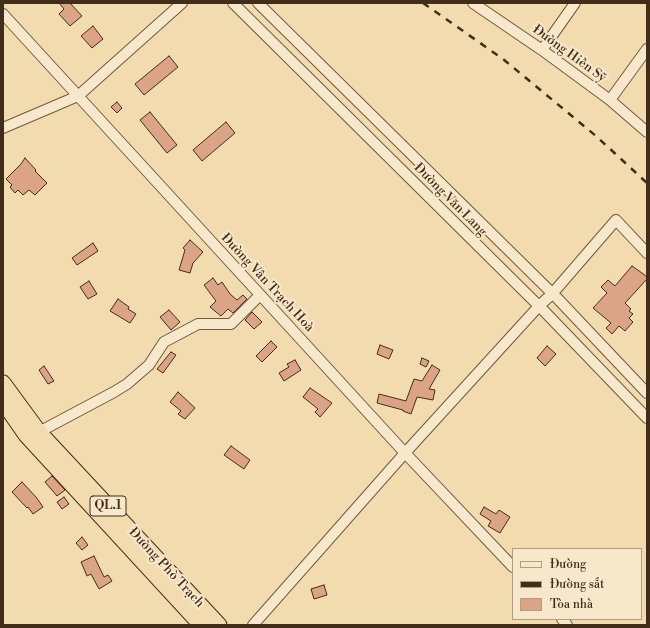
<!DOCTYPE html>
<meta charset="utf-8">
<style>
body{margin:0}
#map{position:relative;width:650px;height:628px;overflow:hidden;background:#f2dcaf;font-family:"Libre Bodoni",serif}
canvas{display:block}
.frame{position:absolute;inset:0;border:4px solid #422d1a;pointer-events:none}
.legend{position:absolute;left:512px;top:548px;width:130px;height:72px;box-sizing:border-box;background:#f7e8cb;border:1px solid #af9d84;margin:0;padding:5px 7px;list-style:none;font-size:12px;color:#422d1a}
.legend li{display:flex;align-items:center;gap:8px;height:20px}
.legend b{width:20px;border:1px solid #af9d84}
</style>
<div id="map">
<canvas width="650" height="628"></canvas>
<div class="frame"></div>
<ul class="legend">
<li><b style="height:5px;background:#f7e8cb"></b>Đường</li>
<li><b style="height:5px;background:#422d1a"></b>Đường sắt</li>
<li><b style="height:11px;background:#dca487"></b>Tòa nhà</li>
</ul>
</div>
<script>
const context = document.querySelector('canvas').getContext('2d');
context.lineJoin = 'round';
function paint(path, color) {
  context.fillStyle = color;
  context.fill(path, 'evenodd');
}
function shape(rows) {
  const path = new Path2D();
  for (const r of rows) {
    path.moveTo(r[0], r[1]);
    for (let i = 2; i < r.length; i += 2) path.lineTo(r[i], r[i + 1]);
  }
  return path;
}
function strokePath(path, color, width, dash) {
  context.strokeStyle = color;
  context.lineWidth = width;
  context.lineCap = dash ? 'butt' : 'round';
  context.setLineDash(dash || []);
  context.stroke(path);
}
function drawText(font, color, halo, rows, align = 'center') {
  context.font = font + ' "Libre Bodoni",serif';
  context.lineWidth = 4;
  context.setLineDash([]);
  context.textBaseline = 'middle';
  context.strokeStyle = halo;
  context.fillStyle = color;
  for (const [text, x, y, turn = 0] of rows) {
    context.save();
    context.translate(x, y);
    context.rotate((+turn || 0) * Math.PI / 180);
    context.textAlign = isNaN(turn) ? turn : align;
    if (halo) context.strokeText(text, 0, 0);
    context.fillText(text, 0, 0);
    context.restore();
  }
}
const building = shape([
 [59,3,70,3,82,16,70,26,59,14,64,9,59,3],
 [93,26,103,39,92,48,81,36,93,26],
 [169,56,178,67,144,95,135,84,169,56],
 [117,102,122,108,117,113,111,107,117,102],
 [150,112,177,145,167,153,140,120,150,112],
 [226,122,235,133,202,161,193,150,226,122],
 [25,158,36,170,35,171,47,183,35,195,29,190,23,195,18,190,15,193,10,187,12,185,6,179,21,164,25,158],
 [190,240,203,252,193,263,190,273,179,270,185,250,183,248,190,240],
 [93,243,98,251,77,265,72,258,93,243],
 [632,266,642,273,647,277,647,279,625,303,631,309,629,311,633,314,629,318,633,322,625,331,619,326,612,334,606,328,611,323,593,308,607,293,601,287,608,280,615,286,632,266],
 [213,278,218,285,222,282,230,294,237,300,243,295,247,299,233,313,228,309,221,316,210,307,216,301,204,285,213,278],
 [89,281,97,294,88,299,80,287,89,281],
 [118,299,129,307,128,309,136,314,130,323,110,311,118,299],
 [169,310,180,322,171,330,160,317,169,310],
 [252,312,262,322,254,329,245,320,252,312],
 [271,341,277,347,262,362,256,356,271,341],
 [380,345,393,350,389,359,377,354,380,345],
 [547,346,556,354,545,366,537,358,547,346],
 [171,352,176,355,163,373,157,369,171,352],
 [422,358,429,361,426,367,420,364,422,358],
 [295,360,301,370,284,381,279,373,289,367,287,364,295,360],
 [432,365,440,370,429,389,435,390,433,400,417,397,411,414,403,411,403,410,377,403,379,394,406,401,414,379,422,381,432,365],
 [44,366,54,381,48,384,39,370,44,366],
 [310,388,332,403,320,417,315,412,318,409,303,397,310,388],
 [178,392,195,408,185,419,178,414,181,411,170,402,178,392],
 [231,446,250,460,244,469,224,455,231,446],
 [52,476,65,490,57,496,45,482,52,476],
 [22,482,36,497,43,507,33,514,28,507,27,508,12,492,22,482],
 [64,497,69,504,62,509,57,502,64,497],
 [484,507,496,514,499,510,510,517,500,533,488,526,491,521,480,514,484,507],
 [82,537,88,545,82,550,76,543,82,537],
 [94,556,104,577,108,575,112,581,99,589,91,574,87,576,81,562,94,556],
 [324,585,327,595,314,599,311,589,324,585]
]);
const minor = shape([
 [233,3,544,311,647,418],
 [258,3,557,298,647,393],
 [473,3,542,50,610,100,647,132],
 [3,14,405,453,513,567],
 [542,50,575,3],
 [610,100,647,49],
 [3,128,78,96,182,3],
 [39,432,114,392,127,384,149,365,164,342,198,324,231,324,260,295],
 [562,619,567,625],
 [253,625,405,453,539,306,552,294,616,220,647,253]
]);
const highway = shape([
 [3,383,39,432,219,625],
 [3,402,26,435,201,625]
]);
const rail = shape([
 [423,3,503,59,596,136,647,183]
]);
const shields = [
 [108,506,36]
];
const shieldNames = [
 ["QL.1",108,506]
];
const streetNames = [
 ["Đường Hiền Sỹ",569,54,36],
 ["Đường Văn Lang",450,200,45],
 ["Đường Vân Trạch Hoà",267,283,47],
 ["Đường Phò Trạch",166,568,47]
];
paint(building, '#dca487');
strokePath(building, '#422d1a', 1);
strokePath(minor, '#6e593f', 12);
strokePath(highway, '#422d1a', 17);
strokePath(minor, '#f7e8cb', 10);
strokePath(highway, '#f2dcaf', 15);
strokePath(rail, '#422d1a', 2.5, [7, 7]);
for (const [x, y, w] of shields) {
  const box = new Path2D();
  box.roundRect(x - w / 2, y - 10, w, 20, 3);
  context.fillStyle = '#f7e8cb';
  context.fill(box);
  strokePath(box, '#422d1a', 1);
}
drawText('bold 12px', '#422d1a', null, shieldNames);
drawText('13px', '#422d1a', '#f7e8cb', streetNames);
</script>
